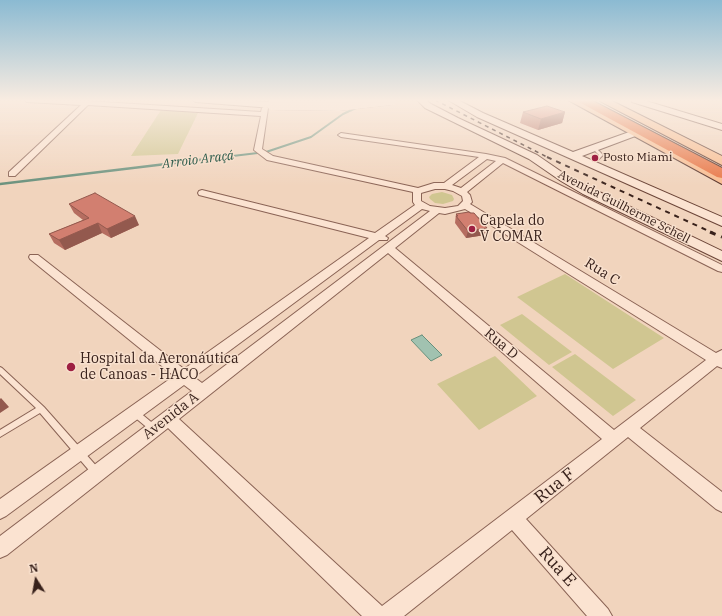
<!DOCTYPE html>
<html>
<head>
<meta charset="utf-8">
<style>
  body { margin:0 }
  #map { position:relative; width:722px; height:616px; overflow:hidden; background:#f1d4bd; font-family:"IBM Plex Serif",serif }
  canvas { display:block }
  .north { position:absolute; left:16px; top:560px; width:40px; height:40px; -webkit-text-stroke:3px #f8e0cd; paint-order:stroke; rotate:349deg; font-size:11px; font-weight:700; line-height:16px; text-align:center; color:#38211b }
  .north::after { content:''; display:block; margin:auto; width:14px; height:18px; background:#38211b; clip-path:polygon(50% 0,100% 100%,50% 72%,0 100%) }
</style>
</head>
<body>
<div id="map">
<canvas width="722" height="616"></canvas>
<div class="north">N</div>
</div>
<script>
const context = document.querySelector('canvas').getContext('2d');
context.lineJoin = 'round';
function fill(path, color) { context.fillStyle = color; context.fill(path, 'evenodd'); }
const shape = rows => new Path2D(rows.map(r => 'M' + r).join(''));
function trace(path, color, width, dash) { context.strokeStyle = color; context.lineWidth = width; context.lineCap = dash ? 'butt' : 'round'; context.setLineDash(dash || []); context.stroke(path); }
function label(font, color, halo, rows, align = 'center') {
  context.font = font + ' "IBM Plex Serif",serif'; context.lineWidth = 3; context.setLineDash([]); context.textBaseline = 'middle'; context.strokeStyle = halo; context.fillStyle = color; for (const [text, x, y, turn = 0] of rows) {
    context.save(); context.translate(x, y); context.rotate((+turn || 0) * Math.PI / 180); context.textAlign = isNaN(turn) ? turn : align; if (halo) context.strokeText(text, 0, 0); context.fillText(text, 0, 0); context.restore();
  }
}
const green = shape([
  [161,110,198,113,178,154,131,156],
  [442,192,452,195,454,199,453,201,443,204,435,203,430,199,429,197,432,194],
  [565,274,664,338,613,369,517,297],
  [522,314,572,352,549,365,500,325],
  [575,354,636,400,613,416,552,367],
  [495,356,537,396,479,430,437,384]
]);
const water = shape([
  [422,335,442,355,431,361,411,340,422,335]
]);
const streamFar1 = shape([
  [216,158,266,152,311,137,343,114,356,108]
]);
const stream = shape([
  [0,184,224,157]
]);
const lane = shape([
  [593,147,595,147,603,155,599,159,589,164,587,164,587,162,597,157,599,155,593,149,593,147],
  [0,367,2,368,44,407,99,469,100,472,99,475,96,476,93,475,40,413,0,437,0,430,36,408,0,374,0,367],
  [135,410,138,411,156,426,157,428,156,430,153,431,150,430,132,415,131,413,132,411,135,410]
]);
const street = shape([
  [24,100,87,101,261,112,262,108,265,106,268,108,262,149,273,156,418,188,434,183,444,183,479,157,341,137,338,135,341,133,486,154,505,158,722,265,722,272,718,271,503,163,467,192,470,195,472,202,470,204,716,353,722,350,722,368,717,366,640,428,722,492,722,512,716,509,628,437,526,519,608,609,612,616,587,616,512,530,404,616,362,616,168,428,7,555,0,558,0,536,192,391,184,385,6,516,0,519,0,499,174,376,30,259,29,257,30,255,38,255,184,369,369,238,199,195,198,193,199,191,202,190,375,233,415,205,413,202,413,192,267,160,254,150,261,116,88,105,15,176,9,176,9,172,81,105,27,102,24,100],
  [487,159,496,161,461,188,452,185,487,159],
  [435,189,445,189,453,191,462,196,463,201,458,206,445,208,430,206,421,201,421,193,435,189],
  [422,209,430,211,202,383,194,377,379,240,387,240,388,238,385,236,422,209],
  [465,209,706,360,614,430,395,248,439,213,445,214,465,209],
  [388,253,602,439,382,606,179,419,388,253],
  [327,100,359,100,356,102,319,104,316,102,327,100]
]);
const secondary = shape([
  [192,100,231,100,272,102,276,105,272,108,196,102,192,100],
  [417,100,426,100,431,104,458,118,537,155,569,177,591,188,722,251,722,261,583,194,561,181,529,159,425,108,417,100],
  [448,100,458,100,483,113,573,152,632,131,638,131,640,133,638,135,582,156,722,217,722,226,477,117,448,100],
  [631,100,643,100,722,124,722,130,632,102,631,100]
]);
const primary = shape([
  [568,100,580,100,722,175,722,184,568,100],
  [598,100,610,100,722,156,722,165,598,100]
]);
const highway = shape([
  [578,100,591,100,722,168,722,178,717,177,579,102,578,100]
]);
const railFar2 = shape([
  [435,100,549,158]
]);
const railFar1 = shape([
  [547,157,713,233]
]);
const rail = shape([
  [710,232,722,237]
]);
const secondaryBridge = shape([
  [272,105,339,106,392,100]
]);
const wall = shape([
  [523,112,565,112,562,123,538,130,520,123],
  [69,204,139,225,111,238,102,233,65,250,54,243,49,234,83,220,74,213],
  [456,214,485,235,466,238,455,223]
]);
const shadedWall = shape([
  [565,112,562,123,538,130,541,119],
  [135,216,139,225,111,238,107,229],
  [98,223,102,233,65,250,59,240],
  [487,228,485,235,466,238,468,231],
  [1,398,9,407,0,413,0,399]
]);
const building = shape([
  [547,106,565,112,541,119,523,112,547,106],
  [95,193,135,216,107,229,98,223,59,240,49,234,89,218,69,204,95,193],
  [469,212,470,213,474,213,487,228,468,231,456,216,458,216,456,214,469,212]
]);
const markers = [
  [595,158,4,"#9e2042"],
  [472,229,4,"#9e2042"],
  [71,367,5,"#9e2042"]
];
const farPoinames = [
  ["Posto Miami",603,158]
];
const farStreetnames = [
  ["Avenida Guilherme Schell",624,207,27]
];
const farWaternames = [
  ["Arroio Araçá",198,160,-7]
];
const poiNames = [
  ["Capela do",480,221],
  ["V COMAR",480,237],
  ["Hospital da Aeronáutica",80,359],
  ["de Canoas - HACO",80,375]
];
const streetNames = [
  ["Rua C",602,272,32],
  ["Rua D",501,344,40],
  ["Avenida A",171,416,-38]
];
const nearStreetnames = [
  ["Rua F",555,486,-38],
  ["Rua E",557,567,48]
];
fill(green, '#d0c691');
fill(water, '#a1c2b0');
trace(water, '#68907c', 1);
trace(streamFar1, '#68907c', 2);
trace(stream, '#68907c', 2.5);
trace(lane, '#8a6355', 2);
trace(street, '#8a6355', 2);
trace(secondary, '#6c4538', 2);
trace(primary, '#57332a', 2);
trace(highway, '#57332a', 2);
fill(lane, '#fbe3d1');
fill(street, '#fbe3d1');
fill(secondary, '#fbe3d1');
fill(primary, '#f8bd91');
fill(highway, '#e87646');
trace(railFar2, '#38211b', 1.5, [4, 4]);
trace(railFar1, '#38211b', 2, [5, 5]);
trace(rail, '#38211b', 3, [6, 6]);
trace(secondaryBridge, '#6c4538', 10, []);
trace(secondaryBridge, '#fbe3d1', 10);
fill(wall, '#b56d60');
fill(shadedWall, '#93594e');
fill(building, '#d27f70');
trace(building, '#93594e', 1);
const sky = context.createLinearGradient(0, 0, 0, 186);
sky.addColorStop(0, '#8bbad2');
sky.addColorStop(0.54, '#f9ece1');
sky.addColorStop(1, '#f9ece100');
context.fillStyle = sky;
context.fillRect(0, 0, 722, 186);
for (const [x, y, r, color] of markers) { const dot = new Path2D(); dot.arc(x, y, r, 0, 2 * Math.PI); context.fillStyle = color; context.fill(dot); trace(dot, '#f8e0cd', 1.5); }
label('12px', '#38211b', '#f8e0cd', farPoinames, 'left');
label('12px', '#38211b', '#f8e0cd', farStreetnames);
label('italic 13px', '#295949', '#f8e0cd', farWaternames);
label('14px', '#38211b', '#f8e0cd', poiNames, 'left');
label('14px', '#38211b', '#f8e0cd', streetNames);
label('17px', '#38211b', '#f8e0cd', nearStreetnames);
</script>
</body>
</html>
